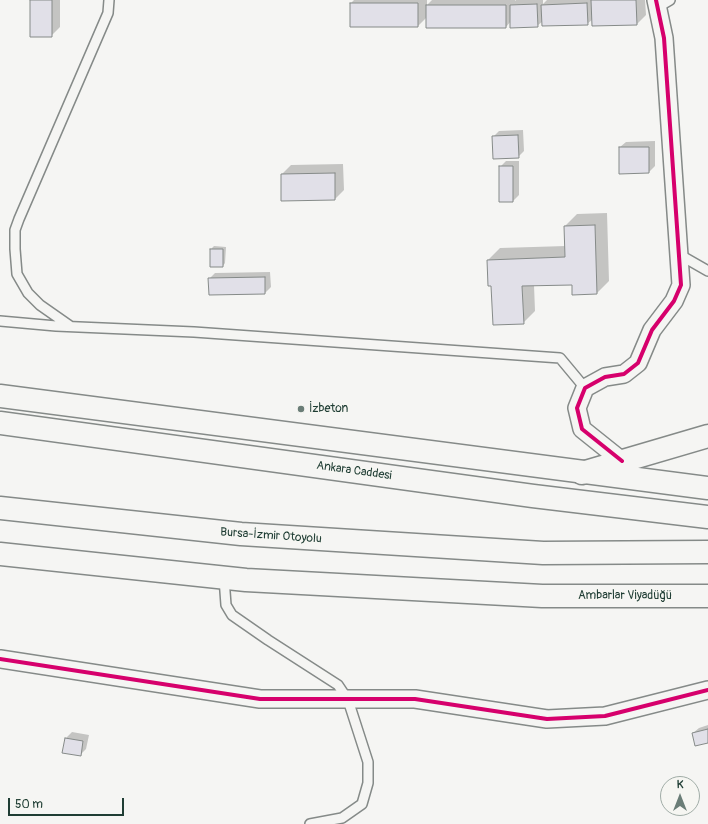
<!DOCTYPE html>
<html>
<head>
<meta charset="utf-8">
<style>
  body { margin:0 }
  #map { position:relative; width:708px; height:824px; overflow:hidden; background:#f5f5f3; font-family:Pangolin,sans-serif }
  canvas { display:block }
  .north { position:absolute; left:660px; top:776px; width:40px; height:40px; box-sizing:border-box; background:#f6f6f2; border:1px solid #a0aca6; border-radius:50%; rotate:0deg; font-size:11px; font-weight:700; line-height:16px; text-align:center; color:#1f3d34 }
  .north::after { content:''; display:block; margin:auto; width:14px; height:18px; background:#6a7d77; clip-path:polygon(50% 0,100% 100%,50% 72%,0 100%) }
  .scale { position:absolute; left:8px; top:798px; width:116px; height:18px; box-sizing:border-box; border:2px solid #1f3d34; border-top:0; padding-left:5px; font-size:12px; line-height:14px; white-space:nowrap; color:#1f3d34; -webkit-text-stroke:3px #f6f6f2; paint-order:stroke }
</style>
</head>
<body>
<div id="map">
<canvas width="708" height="824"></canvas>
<div class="north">K</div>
<div class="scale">50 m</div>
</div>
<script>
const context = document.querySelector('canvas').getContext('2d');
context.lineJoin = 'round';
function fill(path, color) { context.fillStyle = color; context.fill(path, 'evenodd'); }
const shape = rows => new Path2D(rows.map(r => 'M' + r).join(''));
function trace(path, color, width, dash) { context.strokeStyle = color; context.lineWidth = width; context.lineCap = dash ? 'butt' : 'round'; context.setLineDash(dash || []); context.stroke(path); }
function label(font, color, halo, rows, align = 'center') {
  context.font = font + ' Pangolin,sans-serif'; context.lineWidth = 3; context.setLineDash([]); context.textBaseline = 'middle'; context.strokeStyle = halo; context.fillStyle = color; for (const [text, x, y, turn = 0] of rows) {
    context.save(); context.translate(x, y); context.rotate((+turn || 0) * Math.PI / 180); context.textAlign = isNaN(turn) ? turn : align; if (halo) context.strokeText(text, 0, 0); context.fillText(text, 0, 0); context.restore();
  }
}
const shadow = shape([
  [31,0,60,0,60,27,51,36],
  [354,0,427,0,427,5,432,0,515,0,515,1,516,0,543,0,543,4,547,0,645,0,646,15,637,24,593,19,587,24,543,21,537,26,511,21,506,27,427,17,418,26,351,3],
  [523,130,524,151,518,157,493,137,499,131],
  [655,141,655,166,649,172,620,147,626,142],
  [506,161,519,161,519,195,513,201,500,167],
  [343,164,344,190,335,199,282,174,291,165],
  [607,213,609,281,597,293,573,284,534,285,535,311,523,323,492,285,488,260,500,248,566,246,565,226,577,214],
  [214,246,226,247,225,263,223,266,211,249],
  [270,272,271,287,265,293,209,279,215,273],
  [708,725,708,742,693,733,699,728],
  [72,732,89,735,86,749,80,755,63,752,66,738]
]);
const building = shape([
  [30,0,52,0,52,37,30,37,30,0],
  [591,0,636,0,637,25,592,26,591,0],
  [350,3,418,3,418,27,350,27,350,3],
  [587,3,588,25,542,26,541,5,587,3],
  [537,4,538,27,510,28,510,5,537,4],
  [426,5,506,5,506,28,426,28,426,5],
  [518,135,519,158,493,159,492,136,518,135],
  [619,147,649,147,649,173,619,174,619,147],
  [499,166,513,166,513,202,499,202,499,166],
  [335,173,335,200,281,201,281,174,335,173],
  [595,225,597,294,572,295,572,285,522,286,524,324,493,325,491,286,488,286,487,260,565,257,564,226,595,225],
  [210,249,223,249,223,267,210,267,210,249],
  [265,277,265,294,209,295,208,278,265,277],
  [708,729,708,743,695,746,692,733,708,729],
  [65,738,83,741,81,756,62,753,65,738]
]);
const lane = shape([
  [658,7,670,0],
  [680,255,708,271],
  [0,321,56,326,194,332,560,358,585,388],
  [70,326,40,305,28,293,17,274,15,249,15,230,19,219,108,13,109,0],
  [224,578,226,605,232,615,268,640,338,685,348,700,368,762,368,783,362,804,342,818,310,824]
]);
const street = shape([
  [622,461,582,429,577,408,585,388,605,377,624,374,638,363,652,330,674,301,681,285,664,38,656,0],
  [0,659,260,699,415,699,547,719,605,716,708,690]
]);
const secondary = shape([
  [582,473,708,436]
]);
const highway = shape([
  [0,396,708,488],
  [0,423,533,496,708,517],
  [0,508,241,534,543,553,708,552],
  [0,554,246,580,542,596,708,596]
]);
const cycleway = shape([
  [622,461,582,429,577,408,585,388,605,377,624,374,638,363,652,330,674,301,681,285,664,38,656,0],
  [0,659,260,699,415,699,547,719,605,716,708,690]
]);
const markers = [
  [301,409,4,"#6a7d77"]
];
const poiNames = [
  ["İzbeton",309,409]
];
const streetNames = [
  ["Ankara Caddesi",354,471,8],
  ["Bursa-İzmir Otoyolu",271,536,4],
  ["Ambarlar Viyadüğü",625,596]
];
fill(shadow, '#0003');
fill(building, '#e1e0e8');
trace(building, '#858a88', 1);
trace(lane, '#858a88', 12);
trace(street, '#858a88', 20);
trace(secondary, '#858a88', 25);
trace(highway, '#858a88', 25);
trace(lane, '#f5f5f3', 9);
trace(street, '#f5f5f3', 17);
trace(secondary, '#f5f5f3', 22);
trace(highway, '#f5f5f3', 22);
trace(cycleway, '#d6006c', 4);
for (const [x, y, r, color] of markers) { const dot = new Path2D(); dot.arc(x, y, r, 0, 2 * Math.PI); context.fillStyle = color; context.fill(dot); trace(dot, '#f6f6f2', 1.5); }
label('12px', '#1f3d34', '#f6f6f2', poiNames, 'left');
label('12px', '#1f3d34', '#f6f6f2', streetNames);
</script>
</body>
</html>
